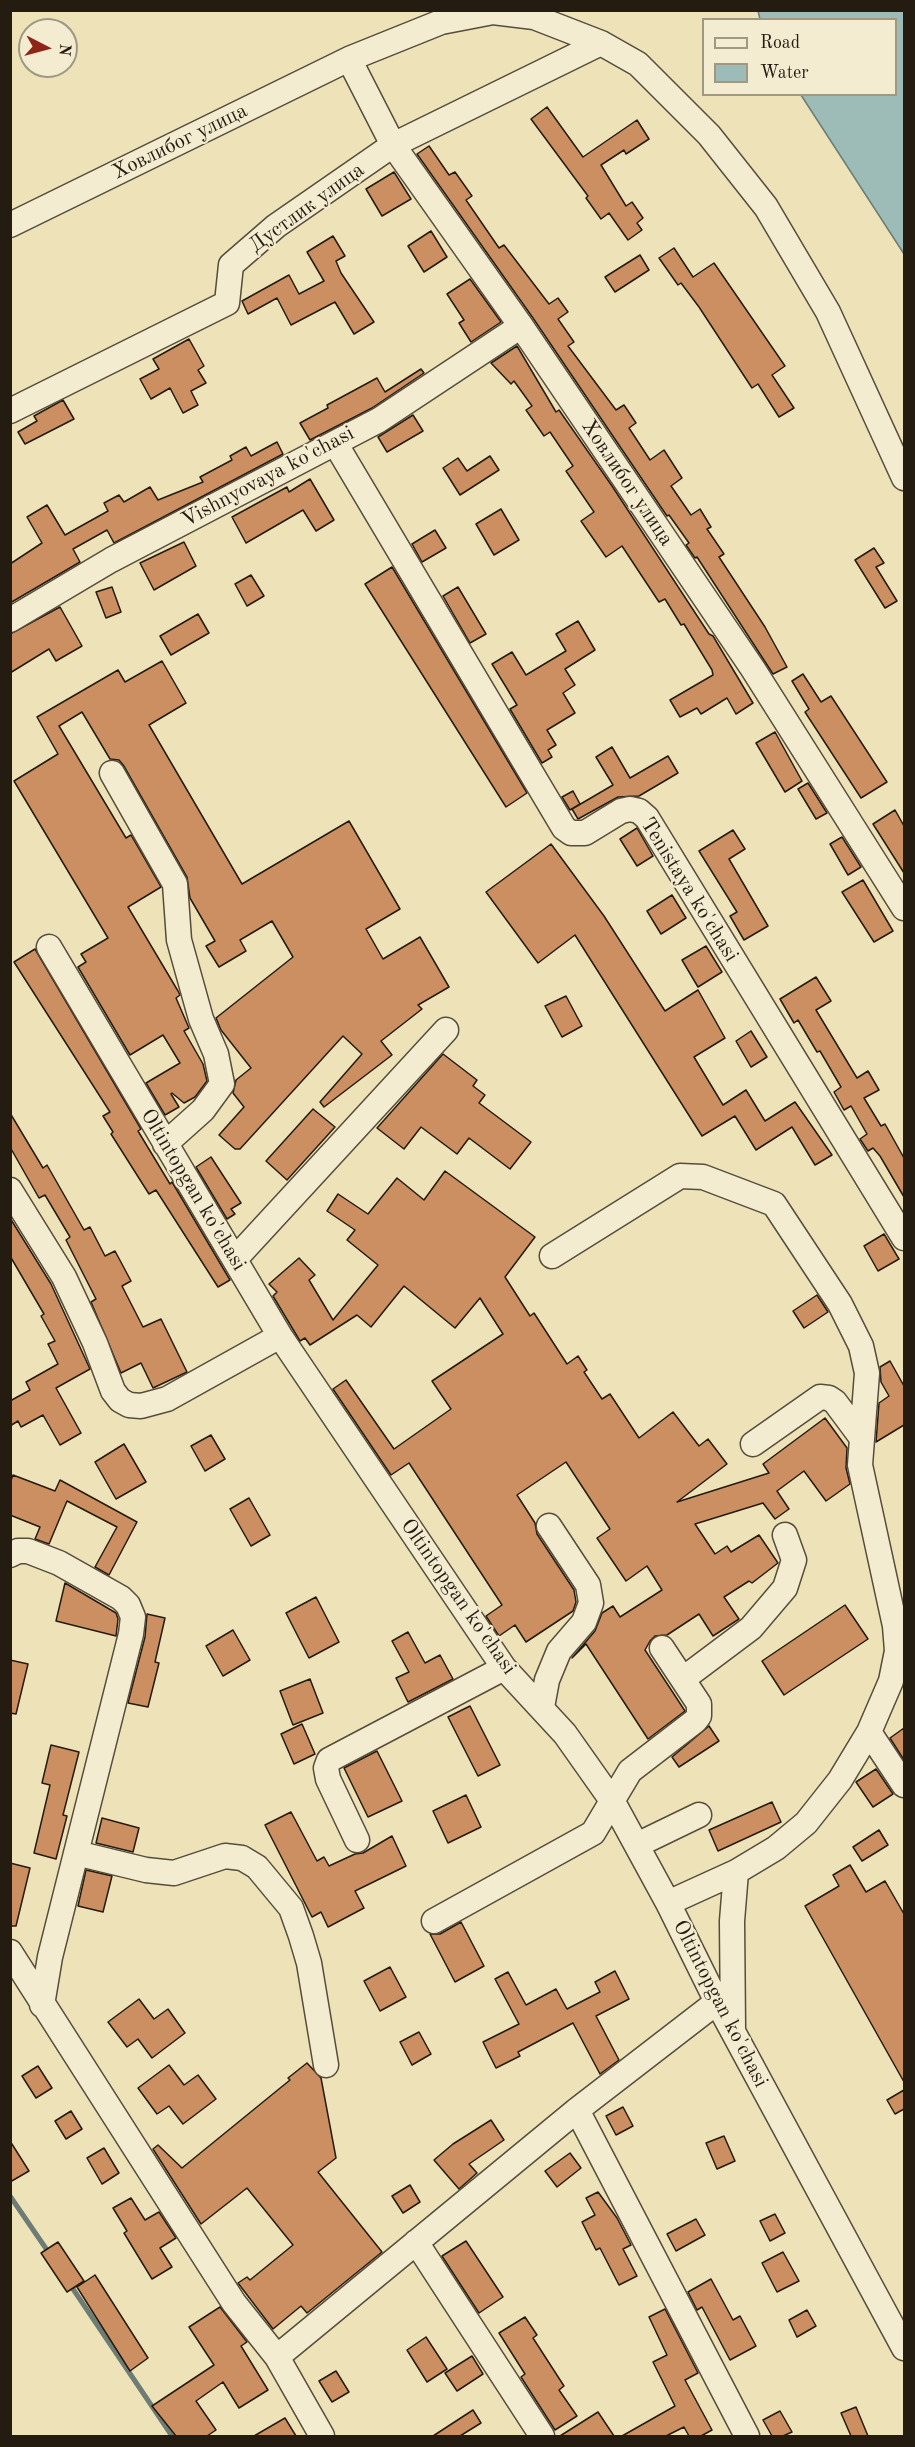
<!DOCTYPE html>
<html>
<head>
<meta charset="utf-8">
<style>
  body { margin:0 }
  #map { position:relative; width:915px; height:2447px; overflow:hidden; background:#eee2b8; font-family:"Old Standard TT",serif }
  canvas { display:block }
  .frame { position:absolute; inset:0; border:12px solid #241b11; pointer-events:none }
  .legend { position:absolute; left:702px; top:18px; width:195px; height:78px; box-sizing:border-box; background:#f4ecd1; border:2px solid #a19884; margin:0; padding:8px 10px; list-style:none; font-size:18px; color:#241b11 }
  .legend li { display:flex; align-items:center; gap:12px; height:30px }
  .legend b { width:30px; border:2px solid #a19884 }
  .north { position:absolute; left:18px; top:18px; width:60px; height:60px; box-sizing:border-box; background:#f4ecd1; border:2px solid #a19884; border-radius:50%; rotate:96deg; font-size:16px; font-weight:700; line-height:24px; text-align:center; color:#241b11 }
  .north::after { content:''; display:block; margin:auto; width:21px; height:27px; background:#8f2418; clip-path:polygon(50% 0,100% 100%,50% 72%,0 100%) }
</style>
</head>
<body>
<div id="map">
<canvas width="915" height="2447"></canvas>
<div class="frame"></div>
<ul class="legend">
<li><b style="height:8px;background:#f4ecd1"></b>Road</li>
<li><b style="height:16px;background:#9dbcb8"></b>Water</li>
</ul>
<div class="north">N</div>
</div>
<script>
const context = document.querySelector('canvas').getContext('2d');
context.lineJoin = 'round';
function fill(path, color) { context.fillStyle = color; context.fill(path, 'evenodd'); }
const shape = rows => new Path2D(rows.map(r => 'M' + r).join(''));
function trace(path, color, width, dash) { context.strokeStyle = color; context.lineWidth = width; context.lineCap = dash ? 'butt' : 'round'; context.setLineDash(dash || []); context.stroke(path); }
function label(font, color, halo, rows, align = 'center') {
  context.font = font + ' "Old Standard TT",serif'; context.lineWidth = 4.5; context.setLineDash([]); context.textBaseline = 'middle'; context.strokeStyle = halo; context.fillStyle = color; for (const [text, x, y, turn = 0] of rows) {
    context.save(); context.translate(x, y); context.rotate((+turn || 0) * Math.PI / 180); context.textAlign = isNaN(turn) ? turn : align; if (halo) context.strokeText(text, 0, 0); context.fillText(text, 0, 0); context.restore();
  }
}
const water = shape([
  [758,11,904,11,904,254,801,95,896,94,896,20,760,19,758,11]
]);
const stream = shape([
  [10,2196,49,2253],
  [69,2283,172,2436]
]);
const building = shape([
  [547,107,583,157,637,120,649,139,626,154,624,150,601,165,626,206,632,202,643,218,637,223,642,230,628,240,609,213,601,219,586,198,588,196,531,119,547,107],
  [429,146,449,175,455,172,472,196,466,200,499,248,504,245,549,304,558,298,568,312,558,319,574,342,568,346,616,410,624,405,636,423,629,428,650,460,664,450,682,478,671,486,691,515,700,509,711,527,707,529,724,554,719,557,765,627,787,667,773,674,697,557,695,558,686,545,689,543,669,515,667,516,533,318,417,154,429,146],
  [394,172,411,199,382,216,366,189,394,172],
  [431,231,447,257,424,272,408,246,431,231],
  [333,236,345,256,336,261,341,273,374,322,354,334,335,302,291,325,277,298,248,314,242,301,289,275,299,294,324,281,307,252,333,236],
  [674,248,693,277,714,263,785,366,772,375,794,408,779,417,758,384,752,388,699,307,681,283,678,285,659,258,674,248],
  [640,255,649,270,615,292,605,277,640,255],
  [470,279,501,322,471,342,459,323,464,320,447,294,470,279],
  [189,339,204,366,198,370,206,383,191,391,198,405,183,413,170,388,151,399,140,379,159,369,153,359,189,339],
  [517,346,556,412,559,410,612,486,709,634,713,636,753,703,736,714,727,698,701,714,697,708,680,717,670,700,713,675,712,670,684,624,681,625,665,599,659,602,622,546,606,557,581,521,594,512,566,471,573,466,550,432,544,436,526,410,532,406,514,381,511,384,491,363,517,346],
  [421,369,424,373,372,408,310,440,300,423,328,408,327,405,377,378,385,392,421,369],
  [63,400,74,419,25,444,18,432,37,421,34,416,63,400],
  [413,415,423,431,387,452,378,437,413,415],
  [277,442,283,454,114,543,107,530,73,549,80,562,10,603,10,564,42,543,27,517,47,505,65,535,108,511,104,503,119,495,124,502,150,487,158,500,203,482,200,477,232,460,230,456,246,447,251,456,277,442],
  [490,456,499,470,460,495,443,468,458,458,467,471,490,456],
  [310,479,334,520,316,531,303,510,246,543,232,517,287,487,289,492,310,479],
  [501,509,519,540,494,555,476,524,501,509],
  [435,530,446,548,422,562,412,544,435,530],
  [184,542,196,566,154,590,140,563,184,542],
  [874,548,884,563,876,567,897,601,885,608,855,560,874,548],
  [392,567,527,793,506,807,365,584,392,567],
  [251,575,264,596,247,606,235,584,251,575],
  [112,587,121,612,106,618,96,592,112,587],
  [458,587,486,634,470,643,443,596,458,587],
  [60,607,82,646,56,661,49,649,10,673,10,634,60,607],
  [198,614,209,633,171,655,160,636,198,614],
  [578,621,595,650,565,669,575,685,563,693,575,713,547,730,556,745,548,750,552,757,542,763,510,709,517,705,492,664,512,652,526,675,566,651,556,634,578,621],
  [162,661,186,703,149,725,242,884,349,821,400,909,366,929,383,959,420,937,449,987,418,1005,422,1009,381,1041,392,1055,324,1107,320,1102,362,1054,343,1036,240,1149,235,1149,219,1135,244,1107,233,1093,236,1080,251,1068,221,1030,216,1018,293,957,272,921,240,940,246,951,219,967,206,946,215,941,190,898,187,877,124,766,119,760,110,759,82,712,59,726,126,838,131,835,161,887,128,907,178,991,180,995,176,998,189,1028,184,1031,203,1064,207,1081,195,1097,184,1103,172,1093,171,1094,179,1107,165,1115,146,1083,180,1063,163,1035,130,1055,78,967,86,962,81,954,108,938,14,781,58,754,37,717,118,670,125,682,162,661],
  [803,674,821,702,831,696,887,782,861,798,805,712,809,709,792,681,803,674],
  [775,732,802,781,785,792,756,743,775,732],
  [612,747,630,778,668,756,678,773,639,796,618,797,578,819,572,809,613,785,596,757,612,747],
  [808,783,827,813,816,819,798,789,808,783],
  [573,791,580,804,570,810,562,797,573,791],
  [895,810,904,826,904,873,873,824,895,810],
  [637,828,653,856,637,866,620,839,637,828],
  [733,830,745,849,729,859,768,926,744,940,730,916,737,912,699,851,733,830],
  [842,837,861,867,848,875,830,844,842,837],
  [551,844,604,916,665,1011,698,990,725,1038,694,1057,723,1105,746,1090,765,1121,795,1102,832,1155,815,1165,792,1127,756,1150,735,1116,702,1136,575,935,538,963,486,892,551,844],
  [863,880,893,931,874,942,842,892,863,880],
  [672,895,686,918,661,934,647,911,672,895],
  [706,946,722,972,698,987,682,960,706,946],
  [35,949,141,1129,138,1131,170,1184,172,1182,230,1280,218,1287,156,1190,149,1194,111,1134,113,1132,103,1116,110,1112,14,962,35,949],
  [816,977,831,1001,816,1010,857,1078,868,1071,879,1090,864,1098,881,1126,885,1124,904,1158,904,1197,880,1156,873,1148,868,1151,860,1139,867,1134,851,1106,844,1110,834,1092,841,1087,820,1051,817,1052,798,1020,794,1023,780,999,816,977],
  [566,996,582,1026,562,1037,545,1006,566,996],
  [751,1031,767,1057,751,1067,736,1041,751,1031],
  [443,1054,477,1080,473,1086,485,1095,479,1103,531,1142,510,1169,469,1138,457,1154,421,1127,404,1149,377,1128,443,1054],
  [313,1109,335,1127,287,1180,266,1161,313,1109],
  [10,1113,43,1168,47,1165,84,1230,90,1227,105,1256,115,1251,131,1281,122,1286,143,1327,161,1319,187,1372,153,1388,141,1363,121,1373,91,1302,96,1299,66,1240,70,1237,45,1195,39,1198,10,1147,10,1113],
  [211,1157,241,1203,231,1209,235,1214,227,1219,196,1167,211,1157],
  [445,1171,535,1237,505,1277,530,1316,534,1313,567,1364,578,1356,587,1370,584,1372,602,1399,610,1394,639,1438,673,1412,699,1446,708,1439,727,1464,677,1502,769,1473,763,1464,825,1418,847,1448,846,1468,850,1484,826,1501,804,1471,777,1491,789,1509,775,1519,763,1503,695,1524,715,1554,727,1546,731,1552,759,1535,778,1563,752,1583,749,1581,724,1597,739,1619,713,1636,699,1614,667,1635,655,1636,650,1641,645,1650,685,1711,648,1739,586,1644,572,1658,595,1631,602,1613,613,1606,620,1617,662,1590,647,1566,626,1581,597,1538,610,1529,566,1462,517,1495,535,1523,537,1534,574,1590,576,1602,573,1611,526,1642,515,1625,499,1636,486,1616,502,1605,409,1463,391,1475,333,1389,346,1380,394,1449,451,1409,432,1381,503,1334,480,1298,455,1328,404,1286,371,1327,357,1315,310,1345,305,1338,300,1341,273,1296,277,1292,269,1284,299,1258,315,1275,309,1280,333,1320,378,1265,347,1240,355,1230,327,1211,338,1194,368,1214,397,1178,424,1200,445,1171],
  [10,1218,51,1284,90,1369,56,1388,81,1433,60,1445,43,1415,21,1427,18,1421,10,1426,10,1401,30,1390,26,1382,58,1364,48,1344,55,1341,41,1316,44,1314,10,1256,10,1218],
  [884,1234,899,1259,878,1271,864,1246,884,1234],
  [817,1295,828,1312,804,1328,793,1311,817,1295],
  [890,1361,904,1386,904,1425,876,1442,879,1403,889,1396,881,1382,880,1367,890,1361],
  [211,1435,225,1459,205,1471,191,1446,211,1435],
  [124,1444,146,1482,116,1499,95,1462,124,1444],
  [13,1475,55,1491,60,1480,137,1522,109,1575,95,1567,117,1527,67,1501,49,1544,35,1539,40,1527,10,1515,10,1483,13,1475],
  [249,1498,270,1535,251,1546,230,1509,249,1498],
  [65,1583,116,1613,118,1619,116,1636,56,1621,65,1583],
  [316,1597,339,1642,309,1658,286,1613,316,1597],
  [845,1605,868,1639,784,1695,762,1661,845,1605],
  [147,1614,165,1618,155,1662,159,1663,148,1707,128,1703,145,1637,147,1614],
  [233,1630,250,1660,223,1676,206,1646,233,1630],
  [408,1632,425,1663,440,1655,453,1679,408,1702,396,1678,409,1672,392,1641,408,1632],
  [10,1660,28,1664,16,1714,10,1713,10,1660],
  [310,1679,323,1713,293,1725,280,1691,310,1679],
  [470,1706,500,1765,478,1776,448,1717,470,1706],
  [302,1724,315,1754,294,1764,281,1734,302,1724],
  [709,1726,719,1741,679,1767,672,1757,709,1726],
  [904,1728,904,1760,890,1738,904,1728],
  [51,1745,79,1752,63,1815,67,1816,56,1859,34,1853,50,1785,42,1783,51,1745],
  [377,1751,402,1801,368,1817,344,1768,377,1751],
  [876,1769,893,1794,873,1807,856,1782,876,1769],
  [466,1795,481,1827,448,1843,433,1811,466,1795],
  [772,1802,781,1822,718,1851,709,1830,772,1802],
  [291,1812,317,1861,324,1857,329,1866,355,1854,363,1853,392,1836,406,1866,355,1891,364,1908,328,1927,321,1912,312,1917,265,1825,291,1812],
  [102,1818,139,1828,133,1852,96,1843,102,1818],
  [879,1830,888,1845,862,1861,853,1847,879,1830],
  [10,1863,30,1868,16,1926,10,1926,10,1863],
  [850,1865,866,1892,885,1881,904,1914,904,2082,805,1906,839,1886,833,1875,850,1865],
  [86,1870,112,1876,103,1912,78,1906,86,1870],
  [461,1922,484,1966,455,1982,430,1934,440,1934,461,1922],
  [390,1967,406,1997,380,2011,364,1981,390,1967],
  [615,1971,629,1999,596,2016,619,2060,600,2074,573,2023,518,2052,520,2056,496,2068,483,2042,519,2024,495,1979,508,1972,526,2005,556,1989,567,2009,600,1992,595,1982,615,1971],
  [139,1999,154,2019,168,2009,185,2033,152,2058,138,2039,127,2047,108,2022,139,1999],
  [419,2032,431,2054,412,2065,400,2042,419,2032],
  [307,2063,321,2078,336,2158,318,2172,382,2252,307,2313,301,2306,273,2329,238,2283,247,2277,250,2280,293,2245,247,2188,201,2224,153,2149,158,2145,182,2168,290,2080,288,2078,307,2063],
  [169,2065,184,2085,198,2075,216,2099,183,2124,169,2106,157,2114,138,2088,169,2065],
  [38,2066,52,2088,36,2098,22,2076,38,2066],
  [904,2090,904,2109,895,2114,887,2100,904,2090],
  [623,2107,633,2126,616,2135,606,2116,623,2107],
  [71,2111,82,2129,66,2139,55,2121,71,2111],
  [491,2120,504,2140,469,2164,477,2173,459,2189,434,2160,453,2144,491,2120],
  [724,2136,735,2161,717,2169,706,2143,724,2136],
  [10,2141,29,2171,10,2182,10,2141],
  [104,2148,119,2173,102,2184,87,2158,104,2148],
  [570,2153,581,2168,557,2187,545,2171,570,2153],
  [410,2185,420,2202,403,2213,392,2196,410,2185],
  [598,2192,617,2218,631,2245,623,2249,637,2276,619,2285,600,2248,596,2250,582,2222,595,2215,586,2198,598,2192],
  [131,2198,145,2220,159,2212,176,2238,160,2248,172,2267,152,2279,124,2233,127,2231,113,2208,131,2198],
  [775,2214,785,2233,770,2241,760,2221,775,2214],
  [696,2219,705,2235,676,2251,667,2234,696,2219],
  [466,2241,503,2297,479,2313,442,2256,466,2241],
  [58,2242,84,2281,67,2292,41,2253,58,2242],
  [783,2252,799,2281,777,2292,762,2263,783,2252],
  [95,2275,148,2358,130,2371,77,2287,95,2275],
  [711,2279,733,2320,740,2316,756,2346,730,2360,702,2307,697,2310,688,2292,711,2279],
  [220,2307,247,2342,241,2346,268,2390,239,2408,223,2382,196,2401,216,2430,207,2436,176,2436,152,2406,214,2365,189,2327,220,2307],
  [665,2309,698,2373,685,2380,712,2430,701,2436,689,2436,684,2427,666,2436,622,2436,675,2406,653,2362,667,2355,649,2317,665,2309],
  [807,2310,816,2326,797,2337,789,2320,807,2310],
  [525,2317,537,2335,533,2338,564,2386,559,2390,577,2416,555,2430,521,2377,525,2374,499,2333,525,2317],
  [426,2337,447,2369,427,2382,407,2350,426,2337],
  [472,2356,483,2374,457,2391,445,2373,472,2356],
  [336,2371,349,2392,332,2402,319,2381,336,2371],
  [856,2407,868,2436,851,2436,841,2413,856,2407],
  [473,2410,481,2423,460,2436,433,2436,473,2410],
  [780,2411,792,2432,783,2436,772,2436,763,2420,780,2411],
  [598,2412,614,2436,560,2436,598,2412],
  [285,2418,296,2436,254,2436,285,2418]
]);
const minor = shape([
  [349,59,393,145,521,326,753,669,904,908],
  [10,225,349,59,441,22,493,12,534,17,601,43,638,64,709,135,766,207,828,312,904,478],
  [10,411,227,303,231,265,276,226,393,145,601,43],
  [335,443,564,828,571,833,585,833,621,811,630,809,639,811,647,818,904,1238],
  [10,620,111,560,379,420,521,326],
  [112,773,175,884,179,940,201,1019,216,1054,222,1084,203,1110,165,1144],
  [49,947,280,1336,504,1668,565,1734,613,1802,668,1903,717,2002,904,2348],
  [10,1190,64,1277,95,1343,113,1391,120,1400,129,1405,141,1406,167,1399,280,1336],
  [552,1256,680,1176,703,1177,774,1204,840,1304,861,1346,867,1373,860,1465,895,1626,897,1651,891,1681,869,1732,840,1780,806,1823,776,1848,736,1872,668,1903],
  [235,1259,446,1030],
  [753,1444,820,1397,829,1398,835,1402,861,1437],
  [10,1555,18,1551,28,1551,59,1563,121,1598,128,1605,133,1617,131,1634,50,1957,42,2005],
  [683,1679,751,1628,785,1588,794,1560,785,1535],
  [542,1707,547,1680,559,1651,584,1622,591,1603,588,1585,549,1526],
  [869,1732,904,1785],
  [357,1840,328,1779,326,1768,329,1760,504,1668],
  [637,1845,699,1815],
  [76,1853,146,1870,174,1873,225,1856,242,1858,257,1867,291,1908,301,1936,309,1963,326,2065],
  [434,1921,593,1833,630,1771,695,1721,699,1716,699,1704,662,1648],
  [10,1952,234,2303,277,2357,322,2436],
  [733,2029,732,1921,736,1872],
  [577,2110,747,2436],
  [416,2242,542,2436],
  [277,2357,577,2110,717,2002]
]);
const streetNames = [
  ["Ховлибог улица",180,142,-26],
  ["Дустлик улица",307,208,-36],
  ["Vishnyovaya ko'chasi",268,477,-28],
  ["Ховлибог улица",627,483,56],
  ["Tenistaya ko'chasi",689,890,58],
  ["Oltintopgan ko'chasi",193,1190,59],
  ["Oltintopgan ko'chasi",458,1597,55],
  ["Oltintopgan ko'chasi",720,2004,63]
];
fill(water, '#9dbcb8');
trace(water, '#6d7c75', 1.5);
trace(stream, '#6d7c75', 5);
fill(building, '#cc8f61');
trace(building, '#241b11', 1.5);
trace(minor, '#564d3b', 27);
trace(minor, '#f4ecd1', 24);
label('21px', '#241b11', '#f4ecd1', streetNames);
</script>
</body>
</html>
